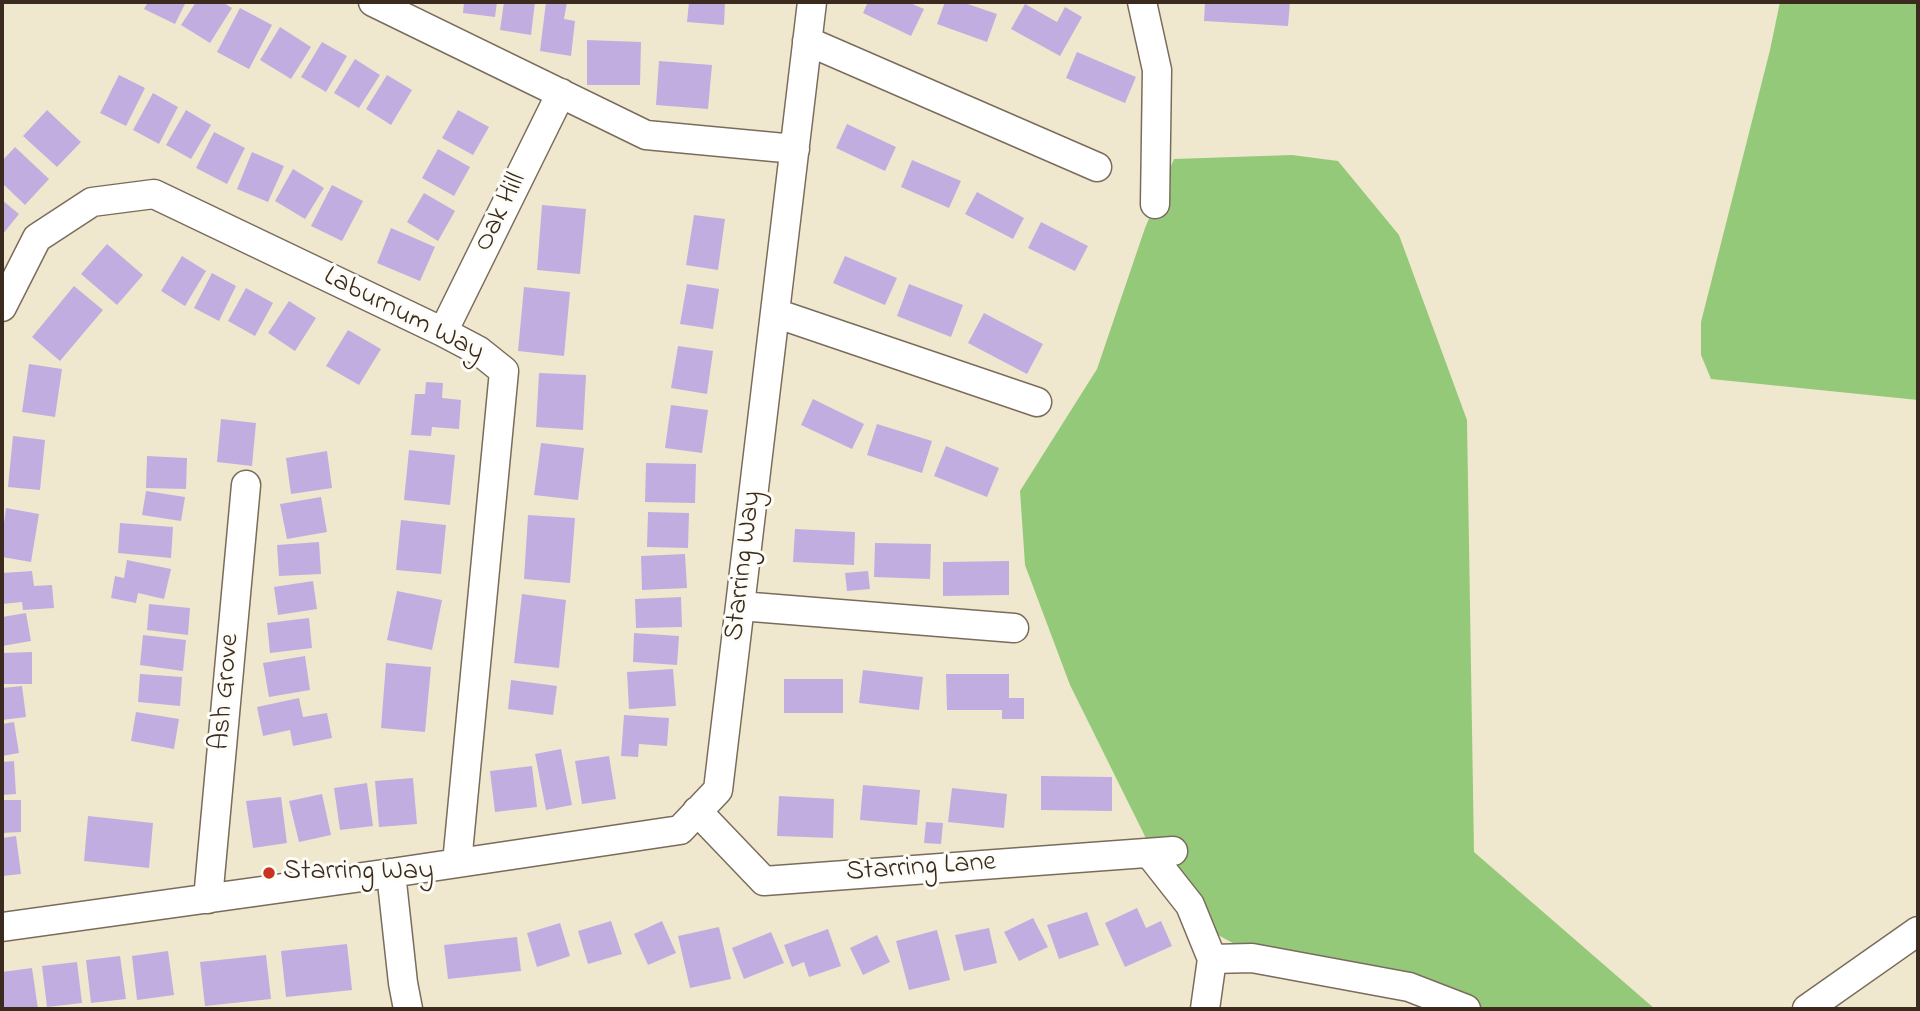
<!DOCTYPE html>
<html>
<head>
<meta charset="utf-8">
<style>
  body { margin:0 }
  #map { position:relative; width:1920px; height:1011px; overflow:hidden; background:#f0e8ce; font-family:"Indie Flower",sans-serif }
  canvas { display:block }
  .frame { position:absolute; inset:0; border:4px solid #3b2a1e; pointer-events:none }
</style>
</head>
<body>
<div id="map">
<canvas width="1920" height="1011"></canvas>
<div class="frame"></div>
</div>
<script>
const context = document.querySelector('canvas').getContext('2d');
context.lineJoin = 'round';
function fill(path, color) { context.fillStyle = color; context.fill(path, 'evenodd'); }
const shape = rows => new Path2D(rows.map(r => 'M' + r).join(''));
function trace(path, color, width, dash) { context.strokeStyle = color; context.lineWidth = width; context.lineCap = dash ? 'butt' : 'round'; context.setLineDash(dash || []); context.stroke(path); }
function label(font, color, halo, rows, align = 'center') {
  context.font = font + ' "Indie Flower",sans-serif'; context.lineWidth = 6; context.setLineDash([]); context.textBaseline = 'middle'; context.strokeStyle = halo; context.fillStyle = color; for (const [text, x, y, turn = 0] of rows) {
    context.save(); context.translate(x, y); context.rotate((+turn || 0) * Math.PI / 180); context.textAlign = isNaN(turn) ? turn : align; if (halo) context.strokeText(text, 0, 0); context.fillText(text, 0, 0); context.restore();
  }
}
const green = shape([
  [1780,2,1918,2,1918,400,1711,379,1701,355,1701,322,1770,50],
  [1292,155,1338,161,1399,235,1467,420,1474,852,1655,1009,1477,1009,1452,987,1253,954,1185,917,1070,685,1025,565,1020,491,1097,369,1145,228,1174,159]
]);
const building = shape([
  [148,2,186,2,175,24,144,9],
  [196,2,222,2,232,8,210,43,181,25],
  [464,2,497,2,495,17,463,13],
  [504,2,535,2,531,35,500,30],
  [546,2,567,2,564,19,575,21,571,56,540,51],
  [689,2,725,2,724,25,687,22],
  [868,2,908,2,924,9,911,36,863,13],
  [945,2,962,2,997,14,987,42,937,24],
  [1205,2,1290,2,1288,26,1204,21],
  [1025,4,1057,22,1065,7,1082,17,1060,56,1011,29],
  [240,8,272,25,249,69,217,52],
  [280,27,311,47,291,79,260,60],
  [587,40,641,42,640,85,587,85],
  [322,42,347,56,326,92,301,77],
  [1077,52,1136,77,1125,103,1066,78],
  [355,59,380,75,359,108,334,93],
  [659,61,712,65,708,109,656,105],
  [119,75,145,88,126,126,100,113],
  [387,75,412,90,391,125,366,109],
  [153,93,178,107,159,144,133,130],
  [47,110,81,142,57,167,23,136],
  [186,110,211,125,191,159,166,145],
  [458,110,489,127,473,155,442,138],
  [847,124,896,147,885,171,836,148],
  [214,132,245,148,227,184,196,168],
  [15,147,49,179,25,205,2,183,2,161],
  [438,149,470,167,454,196,422,178],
  [252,152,284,166,268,202,237,189],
  [912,160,961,181,949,208,901,187],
  [293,169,324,188,305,219,275,201],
  [332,185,363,201,342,241,311,226],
  [977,192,1024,218,1013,239,965,214],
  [424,193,455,211,438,241,407,222],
  [2,200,19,214,2,235],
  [542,205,586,209,580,274,537,270],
  [694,215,725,219,718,270,686,265],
  [1041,222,1088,246,1075,271,1028,248],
  [391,228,435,247,420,281,377,263],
  [107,244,143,275,117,305,81,274],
  [182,256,206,271,185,306,161,291],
  [845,256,897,278,885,305,833,283],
  [212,273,236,286,219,321,194,308],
  [687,284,719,289,713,329,680,324],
  [909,284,963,305,951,337,897,316],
  [74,286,103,310,60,361,32,337],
  [524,287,570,292,564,356,518,351],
  [246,288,273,303,255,336,228,321],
  [289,301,316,318,295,351,268,333],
  [984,313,1043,344,1027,374,968,343],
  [348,330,381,349,359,385,326,366],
  [678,346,713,351,707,394,671,388],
  [29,364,62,369,55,417,22,412],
  [539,373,586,375,583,430,536,427],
  [426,382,443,383,442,398,461,400,459,429,432,427,431,436,411,435,415,394,425,394],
  [813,399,864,424,852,449,801,425],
  [671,405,708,410,702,453,665,448],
  [221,419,256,423,252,466,217,462],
  [877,424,932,441,922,473,867,455],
  [13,436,45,440,40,490,8,487],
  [541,443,584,448,578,500,534,495],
  [946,446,999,468,987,497,934,476],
  [409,450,455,455,450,505,404,500],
  [327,451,332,488,291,494,286,458],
  [147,456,187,458,186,489,146,488],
  [646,463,696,464,695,503,645,502],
  [146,491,185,497,181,521,142,515],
  [321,497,327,532,287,539,280,504],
  [6,508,39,514,31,562,2,557,2,538],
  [648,512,689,513,688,548,647,547],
  [528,515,575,518,570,583,524,579],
  [401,520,446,525,441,574,396,570],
  [120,523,173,527,171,558,118,553],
  [795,529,855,532,854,565,793,562],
  [319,542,321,574,279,576,277,545],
  [875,543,931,544,930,579,874,577],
  [685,554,687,588,642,590,641,556],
  [127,560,171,569,164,599,138,593,136,603,111,598,115,576,124,578],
  [1009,561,1009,595,943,596,943,562],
  [32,571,34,586,52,585,54,608,23,610,22,602,2,604,2,573],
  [868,571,870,589,847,591,845,573],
  [313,581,317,609,278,615,274,587],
  [397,591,442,600,432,650,387,640],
  [522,594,566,600,559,668,514,663],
  [681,597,682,627,636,628,635,599],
  [149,604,190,608,188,635,147,630],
  [26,613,31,641,2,646,2,617],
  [309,618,312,648,270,653,267,623],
  [634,633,679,636,677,665,633,662],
  [143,635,186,640,183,671,140,665],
  [32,652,32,684,2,684,2,653],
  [305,656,310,690,269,697,263,663],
  [386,663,431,667,425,732,381,728],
  [673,669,676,706,629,709,627,672],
  [863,670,923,677,919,710,859,703],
  [140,674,182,677,180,706,138,702],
  [946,674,1009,674,1009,698,1024,698,1024,719,1002,719,1002,710,947,710],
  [784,679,843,679,843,713,784,713],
  [511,680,557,686,553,715,508,709],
  [22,686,26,717,2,720,2,688],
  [299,698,303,717,327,713,332,738,293,746,290,730,263,736,257,707],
  [136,712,179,719,174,749,131,741],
  [624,715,669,718,667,746,639,744,638,757,621,756],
  [14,722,19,753,2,756,2,724],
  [561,749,572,805,546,810,535,754],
  [609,756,616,799,582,804,575,761],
  [14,761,16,794,2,795,2,762],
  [532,766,537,807,495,812,490,771],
  [1041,776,1112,777,1112,811,1041,810],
  [413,778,417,824,379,827,375,781],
  [367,783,373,826,340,830,334,788],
  [863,785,920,790,917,825,860,820],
  [952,788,1007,794,1004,828,948,822],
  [322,794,331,835,299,842,289,801],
  [779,796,834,799,833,838,777,836],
  [281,797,287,843,253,848,246,801],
  [2,800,21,800,21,832,2,833],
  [88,816,153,823,149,868,84,861],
  [926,822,943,823,941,844,924,843],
  [16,836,21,874,2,876,2,838],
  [1137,908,1146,928,1161,921,1172,946,1125,967,1105,923],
  [1087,912,1099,945,1059,959,1047,925],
  [1033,918,1048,947,1019,961,1004,932],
  [611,921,622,954,588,964,578,931],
  [662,921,676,953,648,965,634,934],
  [560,923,570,956,537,967,527,933],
  [719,927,731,979,690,988,678,936],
  [989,928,997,963,964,971,955,935],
  [828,929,841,966,809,977,804,962,792,967,784,945],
  [937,930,950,980,909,990,896,941],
  [771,932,784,963,744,979,732,948],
  [877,935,890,962,863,975,850,948],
  [517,937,521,971,448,979,444,945],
  [347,944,352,990,286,997,281,951],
  [168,951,174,995,137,1000,132,956],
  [266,955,271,999,205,1006,200,962],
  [120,956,126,999,91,1003,86,960],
  [77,962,82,1003,47,1007,42,966],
  [32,968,38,1009,2,1009,2,972]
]);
const minor = shape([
  [373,2,646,135,795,149],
  [1142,2,1157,70,1155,204],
  [807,41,1097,167],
  [2,307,37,238,92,202,154,194,443,332,479,351,504,371,457,863],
  [775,313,1037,402],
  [443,332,561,93],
  [740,606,1014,628],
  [697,811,764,881,1173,851],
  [1149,853,1190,905,1212,959,1205,1009],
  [391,873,403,983,408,1009],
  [208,899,246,485],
  [2,927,391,873,680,830,718,790,812,2],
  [1212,959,1252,958,1409,987,1466,1009],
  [1807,1009,1918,931]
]);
const markers = [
  [269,873,7,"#c8321e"]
];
const streetNames = [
  ["Oak Hill",502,213,-64],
  ["Laburnum Way",403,316,27],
  ["Starring Way",745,566,-83],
  ["Ash Grove",227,692,-85],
  ["Starring Lane",921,869,-4]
];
const poiNames = [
  ["Starring Way",283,873]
];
fill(green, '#94c97a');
fill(building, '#c2ade1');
trace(minor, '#7a6c5c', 31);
trace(minor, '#fff', 28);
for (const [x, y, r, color] of markers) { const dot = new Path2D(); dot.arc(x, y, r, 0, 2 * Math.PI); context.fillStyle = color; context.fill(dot); trace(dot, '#fdfcf7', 2.5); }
label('28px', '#3b2a1e', '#fdfcf7', streetNames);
label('28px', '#3b2a1e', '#fdfcf7', poiNames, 'left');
</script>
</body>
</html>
